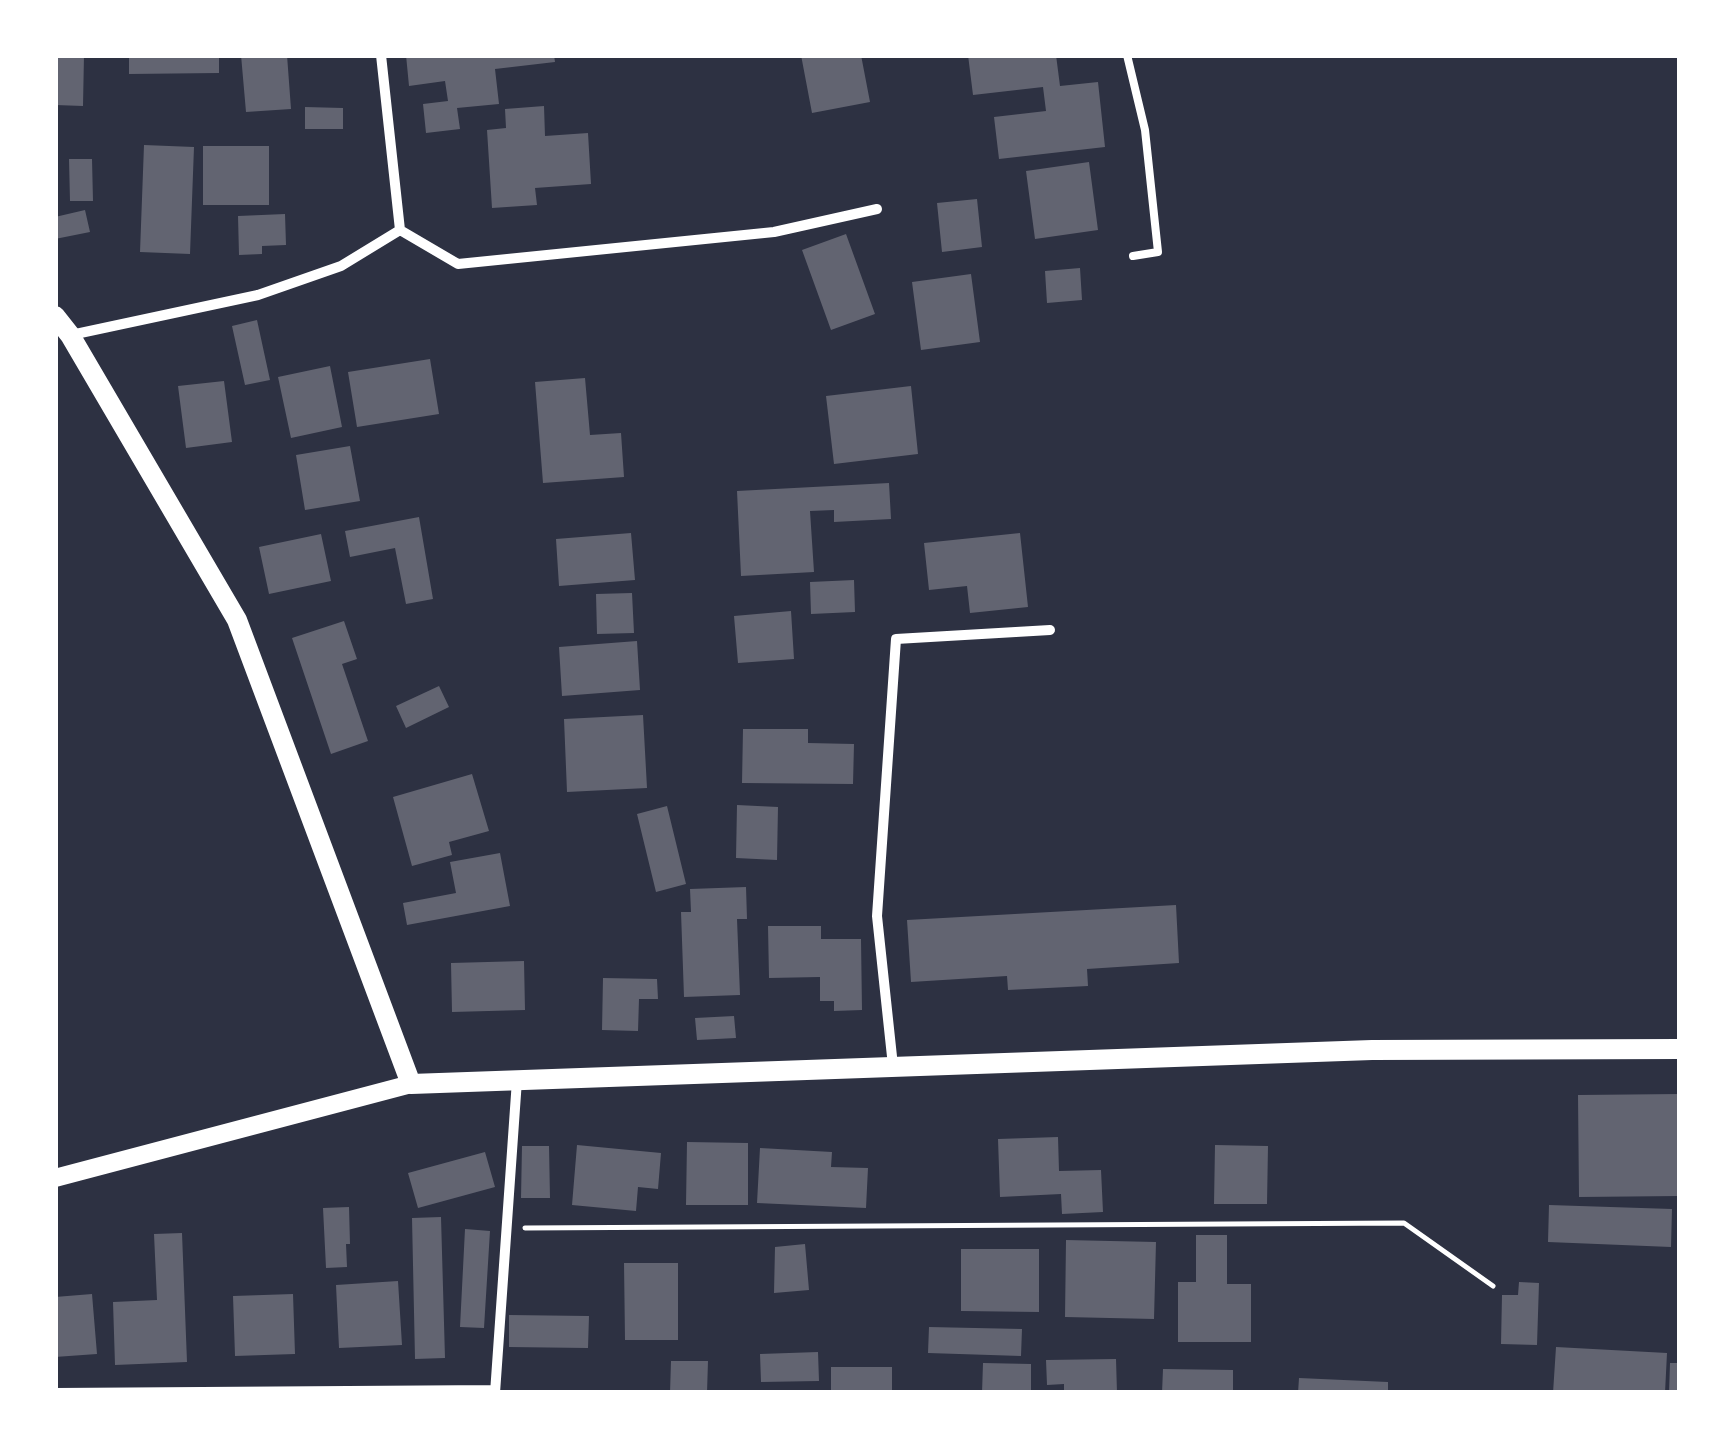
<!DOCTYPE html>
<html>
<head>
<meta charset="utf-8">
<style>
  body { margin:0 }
  #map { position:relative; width:1735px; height:1448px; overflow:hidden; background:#2d3142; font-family:"Noto Sans",sans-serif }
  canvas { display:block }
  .frame { position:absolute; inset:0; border:58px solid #fff; pointer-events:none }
</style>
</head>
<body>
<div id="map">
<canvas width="1735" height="1448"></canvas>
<div class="frame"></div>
</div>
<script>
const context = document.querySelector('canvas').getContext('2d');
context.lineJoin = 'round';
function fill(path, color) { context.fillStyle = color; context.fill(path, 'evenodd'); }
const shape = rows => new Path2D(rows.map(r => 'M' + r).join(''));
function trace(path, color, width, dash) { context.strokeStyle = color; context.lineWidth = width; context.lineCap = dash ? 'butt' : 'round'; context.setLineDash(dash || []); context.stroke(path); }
const building = shape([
  [55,55,84,55,83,106,55,105],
  [129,55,219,55,219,73,129,74],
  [241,55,287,55,291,109,246,112],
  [406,55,554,55,555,62,495,69,499,104,457,108,460,129,426,133,423,104,448,101,445,81,409,86],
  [801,55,861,55,870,102,812,113],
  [968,55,1056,55,1060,86,1098,82,1105,147,999,159,994,117,1046,111,1043,87,973,95],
  [544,106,545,136,588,133,591,184,535,188,537,205,492,208,487,130,506,128,505,109],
  [305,107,343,108,343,129,305,129],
  [144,145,194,147,190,254,140,252],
  [203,146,269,146,269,205,203,205],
  [69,159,92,159,93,201,70,201],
  [1089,162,1098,230,1035,239,1026,171],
  [977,199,982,247,942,252,937,203],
  [85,210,90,232,55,239,55,217],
  [285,214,286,245,262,246,262,254,239,255,238,216],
  [846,234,875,314,831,330,802,250],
  [1080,268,1082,300,1047,303,1045,271],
  [971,274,980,342,921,350,912,282],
  [257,320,270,380,245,385,232,326],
  [430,359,439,414,357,427,348,372],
  [330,366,342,427,291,438,278,377],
  [585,378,590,435,621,433,624,477,543,483,535,382],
  [224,381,232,442,186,448,178,386],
  [911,386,918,454,834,464,826,396],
  [350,446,360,501,305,510,296,455],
  [889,483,891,519,834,522,834,510,810,511,814,572,741,576,737,491],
  [419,517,433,599,406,604,395,548,350,557,345,531],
  [631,533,635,580,559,586,556,539],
  [1020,533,1028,607,970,613,967,586,929,590,924,543],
  [321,534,331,581,269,594,259,547],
  [854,580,855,612,811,614,810,582],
  [632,593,634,633,597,634,596,594],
  [791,611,794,659,738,663,734,616],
  [344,621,357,659,342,664,368,741,331,754,292,638],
  [637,641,640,690,562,696,559,647],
  [439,686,449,707,406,728,396,706],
  [643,715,647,788,567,792,564,719],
  [743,729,808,729,808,743,854,744,853,784,742,783],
  [472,774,489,831,449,842,452,855,412,866,393,797],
  [737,805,778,807,777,860,736,858],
  [667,806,686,884,656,892,637,814],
  [500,853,510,906,407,925,403,903,456,893,450,862],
  [746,887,747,919,737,919,740,995,684,997,681,912,691,912,690,889],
  [1176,905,1179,963,1087,969,1088,986,1008,990,1007,976,911,982,907,920],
  [768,926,821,926,821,939,861,939,862,1010,834,1011,834,1001,820,1001,820,977,769,978],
  [524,961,525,1010,452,1012,451,963],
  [603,978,657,979,658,999,639,999,638,1031,602,1030],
  [734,1016,736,1038,697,1040,695,1018],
  [1680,1094,1680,1196,1579,1197,1578,1095],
  [1058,1137,1059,1171,1101,1170,1103,1212,1062,1214,1061,1194,1000,1197,998,1139],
  [687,1142,748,1143,748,1205,686,1205],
  [577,1145,661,1153,658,1189,638,1187,636,1211,572,1205],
  [1215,1145,1268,1146,1267,1204,1214,1204],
  [522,1146,549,1146,550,1198,521,1198],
  [760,1148,832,1152,831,1167,868,1168,866,1208,757,1203],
  [485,1152,495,1187,418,1208,408,1173],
  [1549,1205,1672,1209,1671,1247,1548,1242],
  [349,1207,350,1244,346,1244,347,1267,326,1268,323,1208],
  [441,1217,445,1358,415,1359,412,1218],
  [465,1229,490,1231,484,1328,460,1327],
  [182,1233,187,1362,115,1365,113,1302,157,1300,154,1234],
  [1196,1235,1227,1235,1227,1284,1251,1284,1251,1342,1178,1342,1178,1282,1196,1282],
  [1066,1240,1156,1242,1154,1319,1065,1317],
  [805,1244,809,1290,774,1293,775,1247],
  [961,1249,1039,1249,1039,1312,961,1311],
  [624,1263,678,1263,678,1340,625,1340],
  [398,1281,402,1345,339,1348,336,1285],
  [1519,1282,1539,1283,1537,1345,1501,1344,1502,1295,1518,1295],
  [92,1294,97,1354,55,1357,55,1297],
  [293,1294,295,1354,235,1356,233,1296],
  [509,1315,589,1316,588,1348,509,1347],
  [929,1327,1022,1329,1021,1356,928,1353],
  [1556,1347,1667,1353,1665,1393,1553,1393],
  [818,1352,819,1381,761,1382,760,1354],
  [1116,1359,1117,1393,1064,1393,1064,1384,1047,1385,1046,1360],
  [671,1361,708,1361,707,1393,670,1393],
  [983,1363,1031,1364,1031,1393,982,1393],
  [1670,1363,1680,1363,1680,1393,1669,1393],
  [831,1367,892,1367,892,1393,831,1393],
  [1163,1369,1233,1370,1233,1393,1162,1393],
  [1299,1378,1388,1382,1388,1393,1298,1393]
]);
const path = shape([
  [525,1228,1404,1223,1493,1286]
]);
const service = shape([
  [1127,55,1145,130,1158,252,1133,256]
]);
const minor = shape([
  [400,230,458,264,774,232,877,209],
  [71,335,258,295,341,266,400,230,381,55],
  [893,1066,877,916,896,639,1050,630],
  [55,1393,495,1390],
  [495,1393,517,1080]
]);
const tertiary = shape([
  [55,1178,411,1084]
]);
const secondary = shape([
  [55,316,70,335,237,620,411,1084,1372,1050,1680,1049]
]);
fill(building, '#626471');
trace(path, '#fff', 5);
trace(service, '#fff', 8);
trace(minor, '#fff', 10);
trace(tertiary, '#fff', 18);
trace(secondary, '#fff', 20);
</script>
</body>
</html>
